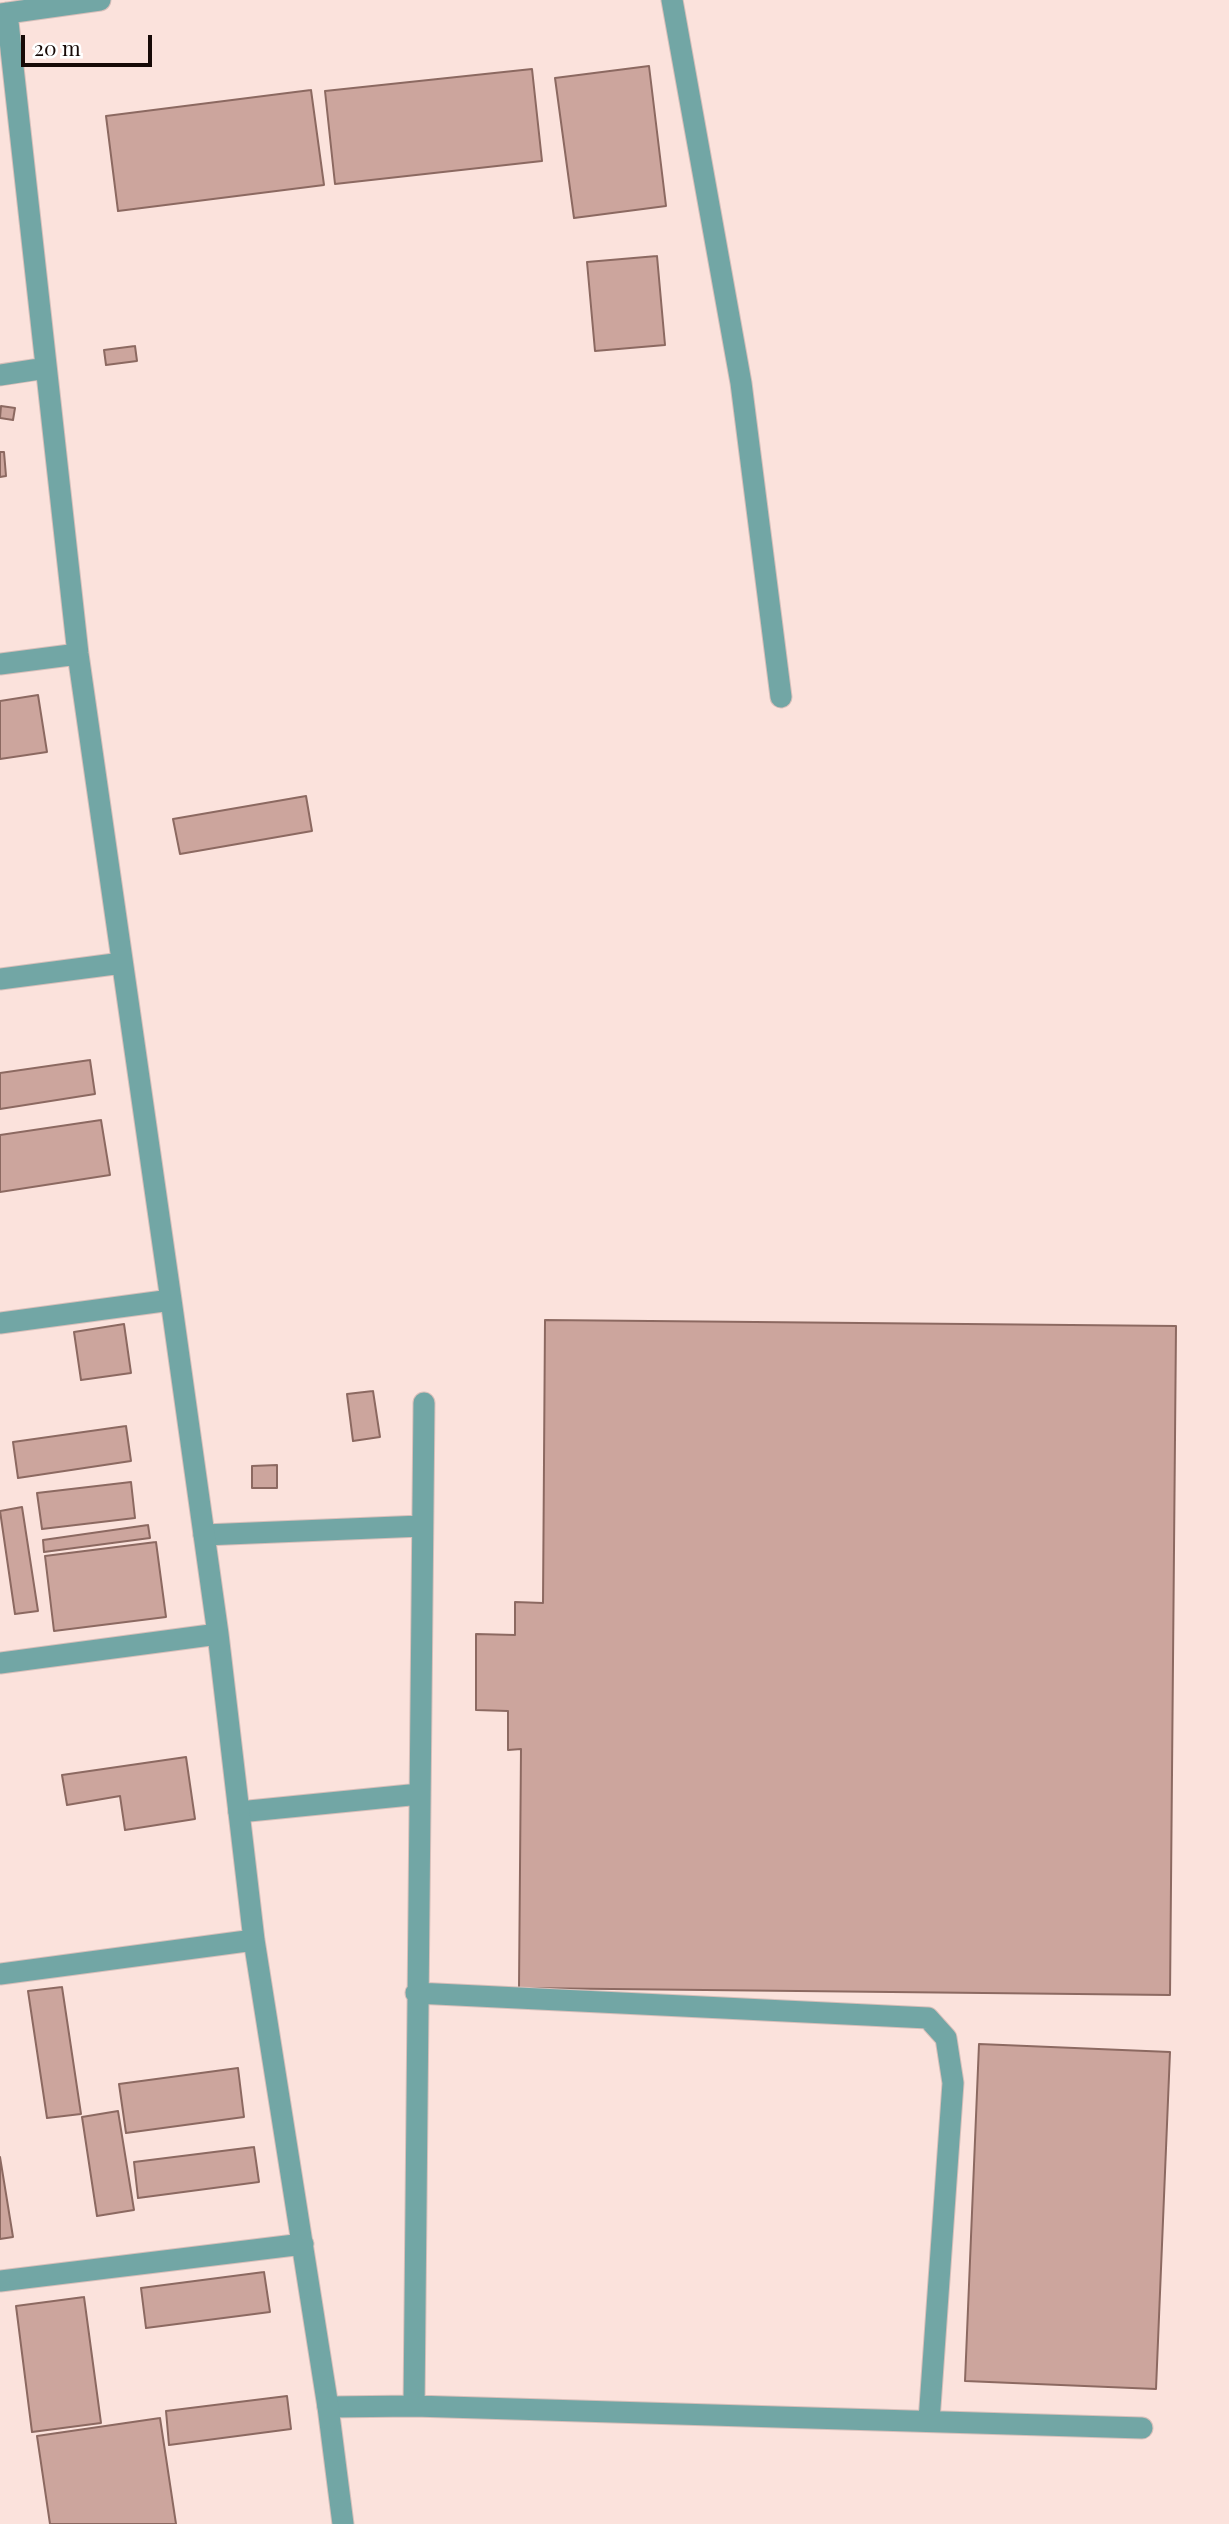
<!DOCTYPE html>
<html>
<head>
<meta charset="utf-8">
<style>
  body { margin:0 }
  #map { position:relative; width:1229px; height:2524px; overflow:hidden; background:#fbe2dc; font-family:"Playfair Display",serif }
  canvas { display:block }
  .scale { position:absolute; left:21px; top:35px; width:131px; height:32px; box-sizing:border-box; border:4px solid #170a07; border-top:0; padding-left:9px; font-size:21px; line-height:24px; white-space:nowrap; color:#170a07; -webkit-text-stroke:5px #fff; paint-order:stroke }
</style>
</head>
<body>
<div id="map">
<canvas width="1229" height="2524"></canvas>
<div class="scale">20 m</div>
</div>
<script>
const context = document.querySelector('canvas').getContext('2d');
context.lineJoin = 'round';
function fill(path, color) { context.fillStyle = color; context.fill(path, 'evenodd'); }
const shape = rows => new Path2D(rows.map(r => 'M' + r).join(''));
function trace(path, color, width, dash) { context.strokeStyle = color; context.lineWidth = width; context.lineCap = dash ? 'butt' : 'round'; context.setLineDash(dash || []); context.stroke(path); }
const building = shape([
  [649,66,666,206,574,218,555,78,649,66],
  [532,69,542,161,335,184,325,91,532,69],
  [311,90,324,185,118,211,106,116,311,90],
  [657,256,665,345,595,351,587,262,657,256],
  [135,346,137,361,106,365,104,350,135,346],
  [1,406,15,408,13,420,0,418,1,406],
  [0,452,4,452,6,476,0,477,0,452],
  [38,695,47,752,0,759,0,701,38,695],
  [306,796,312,831,180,854,173,819,306,796],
  [90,1060,95,1094,0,1109,0,1073,90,1060],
  [101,1120,110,1175,0,1192,0,1135,101,1120],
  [545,1320,1176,1326,1170,1995,519,1988,521,1749,508,1750,508,1711,476,1710,476,1634,515,1635,515,1602,543,1603,545,1320],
  [124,1324,131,1373,81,1380,74,1332,124,1324],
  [373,1391,380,1437,353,1441,347,1394,373,1391],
  [126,1426,131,1461,18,1478,13,1442,126,1426],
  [277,1465,277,1488,252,1488,252,1466,277,1465],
  [131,1482,135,1518,42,1529,37,1493,131,1482],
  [22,1507,38,1611,15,1614,0,1511,22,1507],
  [148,1525,150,1538,44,1552,43,1540,148,1525],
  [156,1542,166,1617,54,1631,45,1556,156,1542],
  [186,1757,195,1819,125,1830,120,1796,67,1805,62,1775,186,1757],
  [62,1987,81,2114,47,2118,28,1991,62,1987],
  [979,2044,1170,2052,1156,2389,965,2381,979,2044],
  [238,2068,244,2117,126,2133,119,2084,238,2068],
  [118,2111,134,2210,97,2216,82,2117,118,2111],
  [254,2147,259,2182,138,2198,134,2162,254,2147],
  [0,2157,13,2237,0,2239,0,2157],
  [264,2272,270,2312,146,2328,141,2288,264,2272],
  [84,2297,101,2423,32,2432,16,2306,84,2297],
  [287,2396,291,2429,169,2445,166,2411,287,2396],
  [160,2418,176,2524,50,2524,37,2436,160,2418]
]);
const lane = shape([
  [204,1535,421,1526],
  [239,1812,420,1794],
  [416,1993,928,2018,946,2038,953,2083,929,2421],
  [414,2406,424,1403],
  [328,2407,414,2406,1142,2428]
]);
const street = shape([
  [672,0,741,383,781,697],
  [7,13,78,654,171,1300],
  [0,14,100,0],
  [0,375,46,368],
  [0,664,78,654],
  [0,979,122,963],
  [0,1323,171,1300,218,1634,254,1940,328,2407,343,2524],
  [0,1663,218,1634],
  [0,1974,254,1940],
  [0,2281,303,2244]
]);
fill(building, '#cca59d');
trace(building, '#8c6961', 2);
trace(lane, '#d7bfba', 23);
trace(street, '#d7bfba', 23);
trace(lane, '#72a6a5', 21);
trace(street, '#72a6a5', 21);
</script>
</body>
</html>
